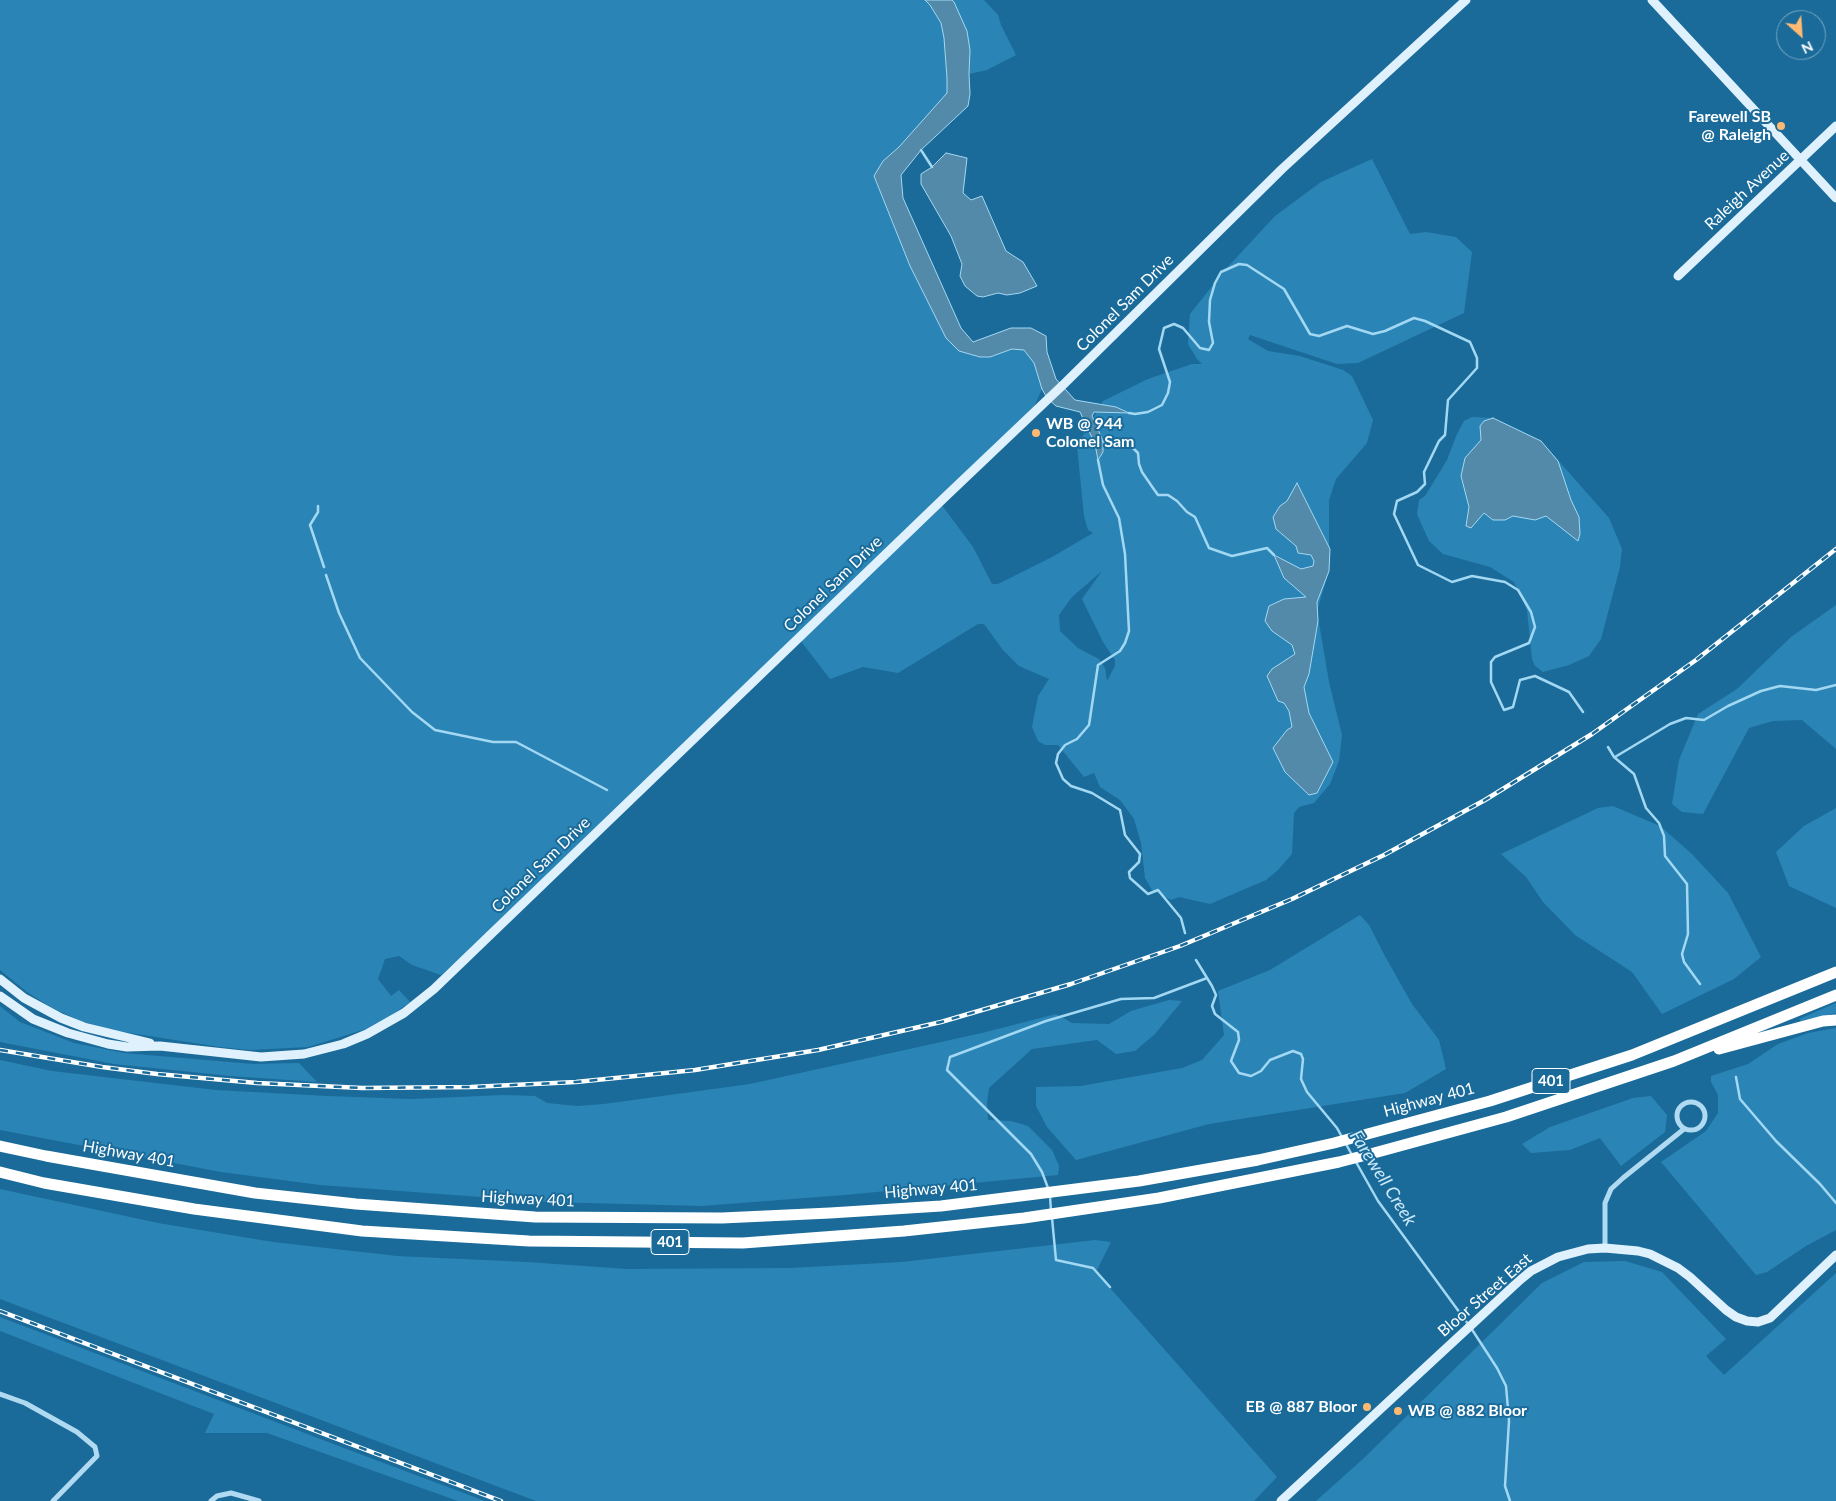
<!DOCTYPE html>
<html>
<head>
<meta charset="utf-8">
<style>
  body { margin:0 }
  #map { position:relative; width:1836px; height:1501px; overflow:hidden; background:#1a6b9a; font-family:Lato,sans-serif }
  canvas { display:block }
  .north { position:absolute; left:1776px; top:10px; width:50px; height:50px; box-sizing:border-box; background:#1a6b9a; border:1px solid #76a6c2; border-radius:50%; rotate:154deg; font-size:14px; font-weight:700; line-height:20px; text-align:center; color:#fff }
  .north::after { content:''; display:block; margin:auto; width:18px; height:22px; background:#ffb970; clip-path:polygon(50% 0,100% 100%,50% 72%,0 100%) }
</style>
</head>
<body>
<div id="map">
<canvas width="1836" height="1501"></canvas>
<div class="north">N</div>
</div>
<script>
const context = document.querySelector('canvas').getContext('2d');
context.lineJoin = 'round';
function fill(path, color) { context.fillStyle = color; context.fill(path, 'evenodd'); }
const shape = rows => new Path2D(rows.map(r => 'M' + r).join(''));
function trace(path, color, width, dash) { context.strokeStyle = color; context.lineWidth = width; context.lineCap = dash ? 'butt' : 'round'; context.setLineDash(dash || []); context.stroke(path); }
function label(font, color, halo, rows, align = 'center') {
  context.font = font + ' Lato,sans-serif'; context.lineWidth = 4; context.setLineDash([]); context.textBaseline = 'middle'; context.strokeStyle = halo; context.fillStyle = color; for (const [text, x, y, turn = 0] of rows) {
    context.save(); context.translate(x, y); context.rotate((+turn || 0) * Math.PI / 180); context.textAlign = isNaN(turn) ? turn : align; if (halo) context.strokeText(text, 0, 0); context.fillText(text, 0, 0); context.restore();
  }
}
const green = shape([
  [0,0,925,0,930,5,941,23,944,38,947,78,947,93,899,147,883,161,874,177,910,266,946,338,990,357,1012,349,1024,350,1034,363,1042,389,1032,411,938,500,973,547,992,584,998,584,1052,557,1093,533,1088,530,1084,516,1077,446,1103,401,1148,379,1192,364,1202,364,1197,359,1188,344,1190,314,1225,270,1275,216,1321,182,1372,159,1410,234,1426,232,1456,237,1472,252,1464,313,1358,363,1337,364,1250,335,1248,339,1268,351,1300,356,1343,370,1352,376,1373,420,1367,443,1336,479,1329,500,1329,571,1317,611,1329,682,1342,735,1339,761,1330,784,1314,803,1299,807,1294,813,1292,854,1278,870,1266,880,1210,904,1179,897,1171,900,1152,890,1145,878,1141,843,1134,819,1120,800,1100,787,1094,773,1084,777,1058,745,1045,745,1038,741,1032,727,1038,696,1049,679,1019,666,1003,650,984,624,978,624,898,673,863,667,830,679,800,640,475,945,441,975,412,965,399,956,385,959,378,979,391,996,399,990,410,1002,392,1015,366,1029,308,1047,250,1050,220,1047,111,1030,81,1021,52,1008,27,992,0,970],
  [1102,571,1082,599,1103,642,1115,660,1115,666,1107,681,1105,668,1099,659,1078,648,1060,631,1059,615,1072,597],
  [952,0,984,0,998,15,1001,25,1016,55,987,70,969,74,970,50,967,31],
  [1472,417,1493,418,1541,441,1609,518,1622,549,1620,567,1601,639,1589,656,1569,665,1543,672,1535,666,1532,659,1527,610,1514,582,1490,567,1443,554,1429,541,1417,514,1419,500,1425,496,1447,460,1457,434,1464,421],
  [1836,605,1836,749,1802,720,1773,721,1749,728,1703,814,1682,812,1672,804,1679,760,1698,714,1737,689,1791,637],
  [1613,806,1660,826,1692,854,1728,893,1761,957,1734,979,1662,1014,1632,972,1575,935,1543,902,1526,877,1501,854,1598,808],
  [1836,808,1836,908,1789,886,1776,852,1804,826],
  [1360,915,1369,925,1386,958,1412,1004,1439,1040,1446,1069,1405,1093,1209,1124,1076,1160,1047,1127,1036,1106,1036,1087,1081,1086,1182,1068,1202,1060,1224,1035,1218,991,1270,970],
  [1169,1000,1182,1001,1155,1034,1135,1051,1116,1054,1097,1040,1032,1049,989,1088,987,1103,988,1120,1011,1121,1028,1126,1052,1150,1059,1166,1058,1175,844,1195,702,1206,548,1202,320,1185,221,1172,0,1130,0,1060,52,1071,216,1090,327,1096,411,1099,504,1095,535,1096,547,1103,577,1106,604,1104,750,1084,982,1033,1056,1014,1072,1023,1109,1024,1131,1011],
  [1836,1003,1836,1013,1802,1022,1799,1019],
  [0,1006,20,1022,74,1043,124,1053,253,1064,299,1063,317,1082,231,1076,114,1064,0,1042],
  [1836,1028,1836,1230,1806,1246,1767,1272,1756,1275,1661,1162,1706,1131,1718,1113,1718,1095,1711,1082,1711,1076,1748,1064,1778,1044,1808,1033],
  [1651,1096,1667,1115,1665,1132,1621,1166,1600,1138,1570,1150,1531,1153,1522,1144,1550,1127,1633,1098],
  [0,1189,158,1223,273,1242,397,1256,527,1262,627,1269,790,1268,902,1262,1095,1240,1111,1242,1096,1272,1277,1477,1254,1501,536,1501,0,1299],
  [1625,1261,1662,1272,1726,1339,1706,1356,1724,1375,1836,1273,1836,1501,1316,1501,1364,1458,1542,1283,1584,1262],
  [0,1317,373,1459,485,1501,458,1501,267,1433,205,1433,214,1414,0,1331]
]);
const water = shape([
  [925,0,952,0,954,2,967,31,970,50,969,74,970,94,968,106,921,150,901,175,903,198,961,328,973,342,1011,328,1031,328,1046,336,1047,352,1056,379,1075,400,1116,407,1129,413,1094,412,1092,416,1103,441,1103,452,1098,460,1095,444,1080,412,1056,406,1047,398,1042,389,1034,363,1024,350,1012,349,990,357,980,357,959,351,946,338,910,266,874,176,883,161,899,147,947,93,947,78,944,38,941,23,930,5,925,0],
  [946,153,967,158,963,193,971,200,982,196,1006,251,1023,262,1037,286,1020,293,1007,295,998,293,983,297,977,296,965,286,960,276,962,264,951,236,921,184,921,174,932,167,946,153],
  [1493,418,1541,441,1558,461,1571,500,1579,517,1580,534,1578,541,1546,516,1535,520,1513,516,1505,520,1493,520,1484,513,1471,528,1466,526,1469,507,1461,476,1465,458,1481,440,1480,426,1484,421,1493,418],
  [1297,483,1330,549,1329,571,1317,602,1318,621,1309,674,1304,687,1309,713,1333,762,1317,793,1309,795,1285,772,1273,748,1287,730,1292,727,1289,711,1284,703,1278,701,1267,676,1272,669,1295,654,1292,645,1272,631,1265,621,1269,606,1284,599,1306,597,1284,578,1274,555,1301,569,1313,566,1314,561,1311,555,1298,553,1296,546,1276,529,1273,517,1280,506,1287,501,1297,483]
]);
const stream = shape([
  [921,150,932,167],
  [1129,413,1135,414,1148,412,1162,405,1168,393,1170,382,1159,349,1164,328,1174,324,1183,328,1200,348,1209,350,1213,343,1209,322,1210,300,1215,283,1221,272,1239,264,1247,265,1284,289,1310,334,1319,336,1347,326,1373,334,1385,331,1414,318,1425,321,1470,342,1477,358,1477,368,1448,400,1445,435,1439,441,1424,472,1425,484,1417,492,1397,501,1394,514,1418,565,1452,582,1472,576,1505,582,1518,590,1531,612,1535,627,1529,643,1495,657,1491,662,1491,682,1504,710,1513,707,1520,680,1535,676,1569,692,1583,712],
  [1103,441,1133,448,1138,453,1139,464,1142,472,1153,488,1158,495,1168,495,1177,501,1187,512,1195,517,1209,548,1232,556,1267,548,1274,555],
  [1098,460,1103,485,1119,518,1125,554,1129,631,1125,643,1120,651,1098,665,1089,725,1077,739,1065,745,1058,754,1056,763,1063,779,1071,786,1092,793,1120,810,1125,835,1140,854,1139,862,1129,872,1130,878,1148,894,1158,890,1181,918,1185,933],
  [318,506,318,512,310,525,324,567],
  [326,575,339,613,360,658,412,712,435,730,493,742,516,742,607,790],
  [1608,747,1614,757,1634,774,1646,808,1659,823,1664,836,1665,856,1687,884,1688,934,1682,954,1684,962,1700,984],
  [1615,757,1670,724,1686,718,1704,720,1728,706,1761,691,1780,686,1816,690,1836,685],
  [1196,960,1212,986,1216,995,1212,1006,1215,1014,1238,1032,1239,1040,1231,1061,1239,1073,1251,1076,1261,1071,1270,1060,1293,1051,1301,1054,1303,1059,1301,1079,1307,1092,1337,1128,1342,1137],
  [1736,1077,1740,1099,1776,1141,1820,1184,1836,1203],
  [1346,1144,1352,1155],
  [1356,1162,1378,1201,1468,1324],
  [1048,1188,1042,1172,1031,1154,947,1070,950,1057,1046,1021,1121,999,1154,998,1207,978],
  [1050,1196,1051,1211],
  [1052,1218,1056,1260,1093,1268,1110,1287],
  [1471,1328,1497,1368,1506,1386,1509,1421,1505,1486,1510,1501]
]);
const street = shape([
  '1677 1116a14 14 0 1 1 28 0a14 14 0 1 1-28 0Z',
  [1605,1248,1605,1203,1611,1189,1623,1178,1684,1129],
  [0,1394,25,1403,77,1432,95,1447,97,1456,53,1501],
  [211,1501,217,1496,231,1493,259,1501]
]);
const secondary = shape([
  [1652,0,1836,198],
  [1678,276,1836,126],
  [0,979,24,998,61,1018,84,1027,150,1043],
  [0,996,33,1019,68,1033,108,1044,127,1047,160,1046,261,1057,304,1054,343,1044,367,1034,404,1013,434,989,943,499,1065,383,1282,169,1466,0],
  [1281,1501,1520,1280,1531,1271,1558,1257,1588,1249,1605,1248,1638,1251,1650,1254,1678,1268,1690,1277,1726,1310,1736,1317,1747,1321,1758,1322,1770,1318,1836,1255]
]);
const highway = shape([
  [1719,1049,1823,1021,1836,1020],
  [0,1146,46,1156,255,1193,356,1204,535,1217,722,1218,830,1213,941,1206,1139,1181,1258,1160,1334,1143,1490,1101,1632,1055,1836,972],
  [0,1172,44,1183,194,1209,362,1231,529,1241,743,1243,904,1231,1024,1218,1159,1198,1339,1162,1374,1153,1506,1117,1674,1061,1836,995]
]);
const rail = shape([
  [0,1050,102,1067,157,1074,257,1083,362,1088,471,1087,576,1082,695,1070,818,1050,941,1022,1071,984,1180,946,1292,899,1384,855,1485,800,1592,734,1696,660,1836,549],
  [0,1311,501,1501]
]);
const markers = [
  [1781,126,5,"#ffb970"],
  [1036,433,5,"#ffb970"],
  [1367,1407,5,"#ffb970"],
  [1398,1411,5,"#ffb970"]
];
const shields = [
  [1551,1081,38],
  [670,1242,38]
];
const shieldNames = [
  ["401",1551,1081],
  ["401",670,1242]
];
const poiNames = [
  ["Farewell SB",1771,117],
  ["@ Raleigh",1771,135],
  ["WB @ 944",1046,424,"left"],
  ["Colonel Sam",1046,442,"left"],
  ["EB @ 887 Bloor",1357,1407],
  ["WB @ 882 Bloor",1408,1411,"left"]
];
const streetNames = [
  ["Raleigh Avenue",1747,190,-43],
  ["Colonel Sam Drive",1125,303,-45],
  ["Colonel Sam Drive",833,584,-44],
  ["Colonel Sam Drive",541,865,-44],
  ["Highway 401",1429,1100,-15],
  ["Highway 401",129,1154,10],
  ["Highway 401",931,1189,-5],
  ["Highway 401",528,1199,3],
  ["Bloor Street East",1485,1295,-41]
];
const waterNames = [
  ["Farewell Creek",1383,1178,58]
];
fill(green, '#2a85b6');
fill(water, '#538aa9');
trace(water, '#a3d8f3', 1);
trace(stream, '#a3d8f3', 2.5);
trace(street, '#b0daf1', 5);
trace(secondary, '#def1fc', 9);
trace(highway, '#fff', 11);
trace(rail, '#fff', 4.5);
trace(rail, '#1a6b9a', 2.5, [8]);
for (const [x, y, r, color] of markers) { const dot = new Path2D(); dot.arc(x, y, r, 0, 2 * Math.PI); context.fillStyle = color; context.fill(dot); trace(dot, '#1a6b9a', 2); }
for (const [x, y, w] of shields) { const box = new Path2D(); box.roundRect(x - w / 2, y - 12.5, w, 25, 4); context.fillStyle = '#1a6b9a'; context.fill(box); trace(box, '#fff', 1); }
label('bold 15px', '#fff', null, shieldNames);
label('bold 16px', '#fff', '#1a6b9a', poiNames, 'right');
label('16px', '#fff', '#1a6b9a', streetNames);
label('italic 18px', '#cae9f9', '#1a6b9a', waterNames);
</script>
</body>
</html>
